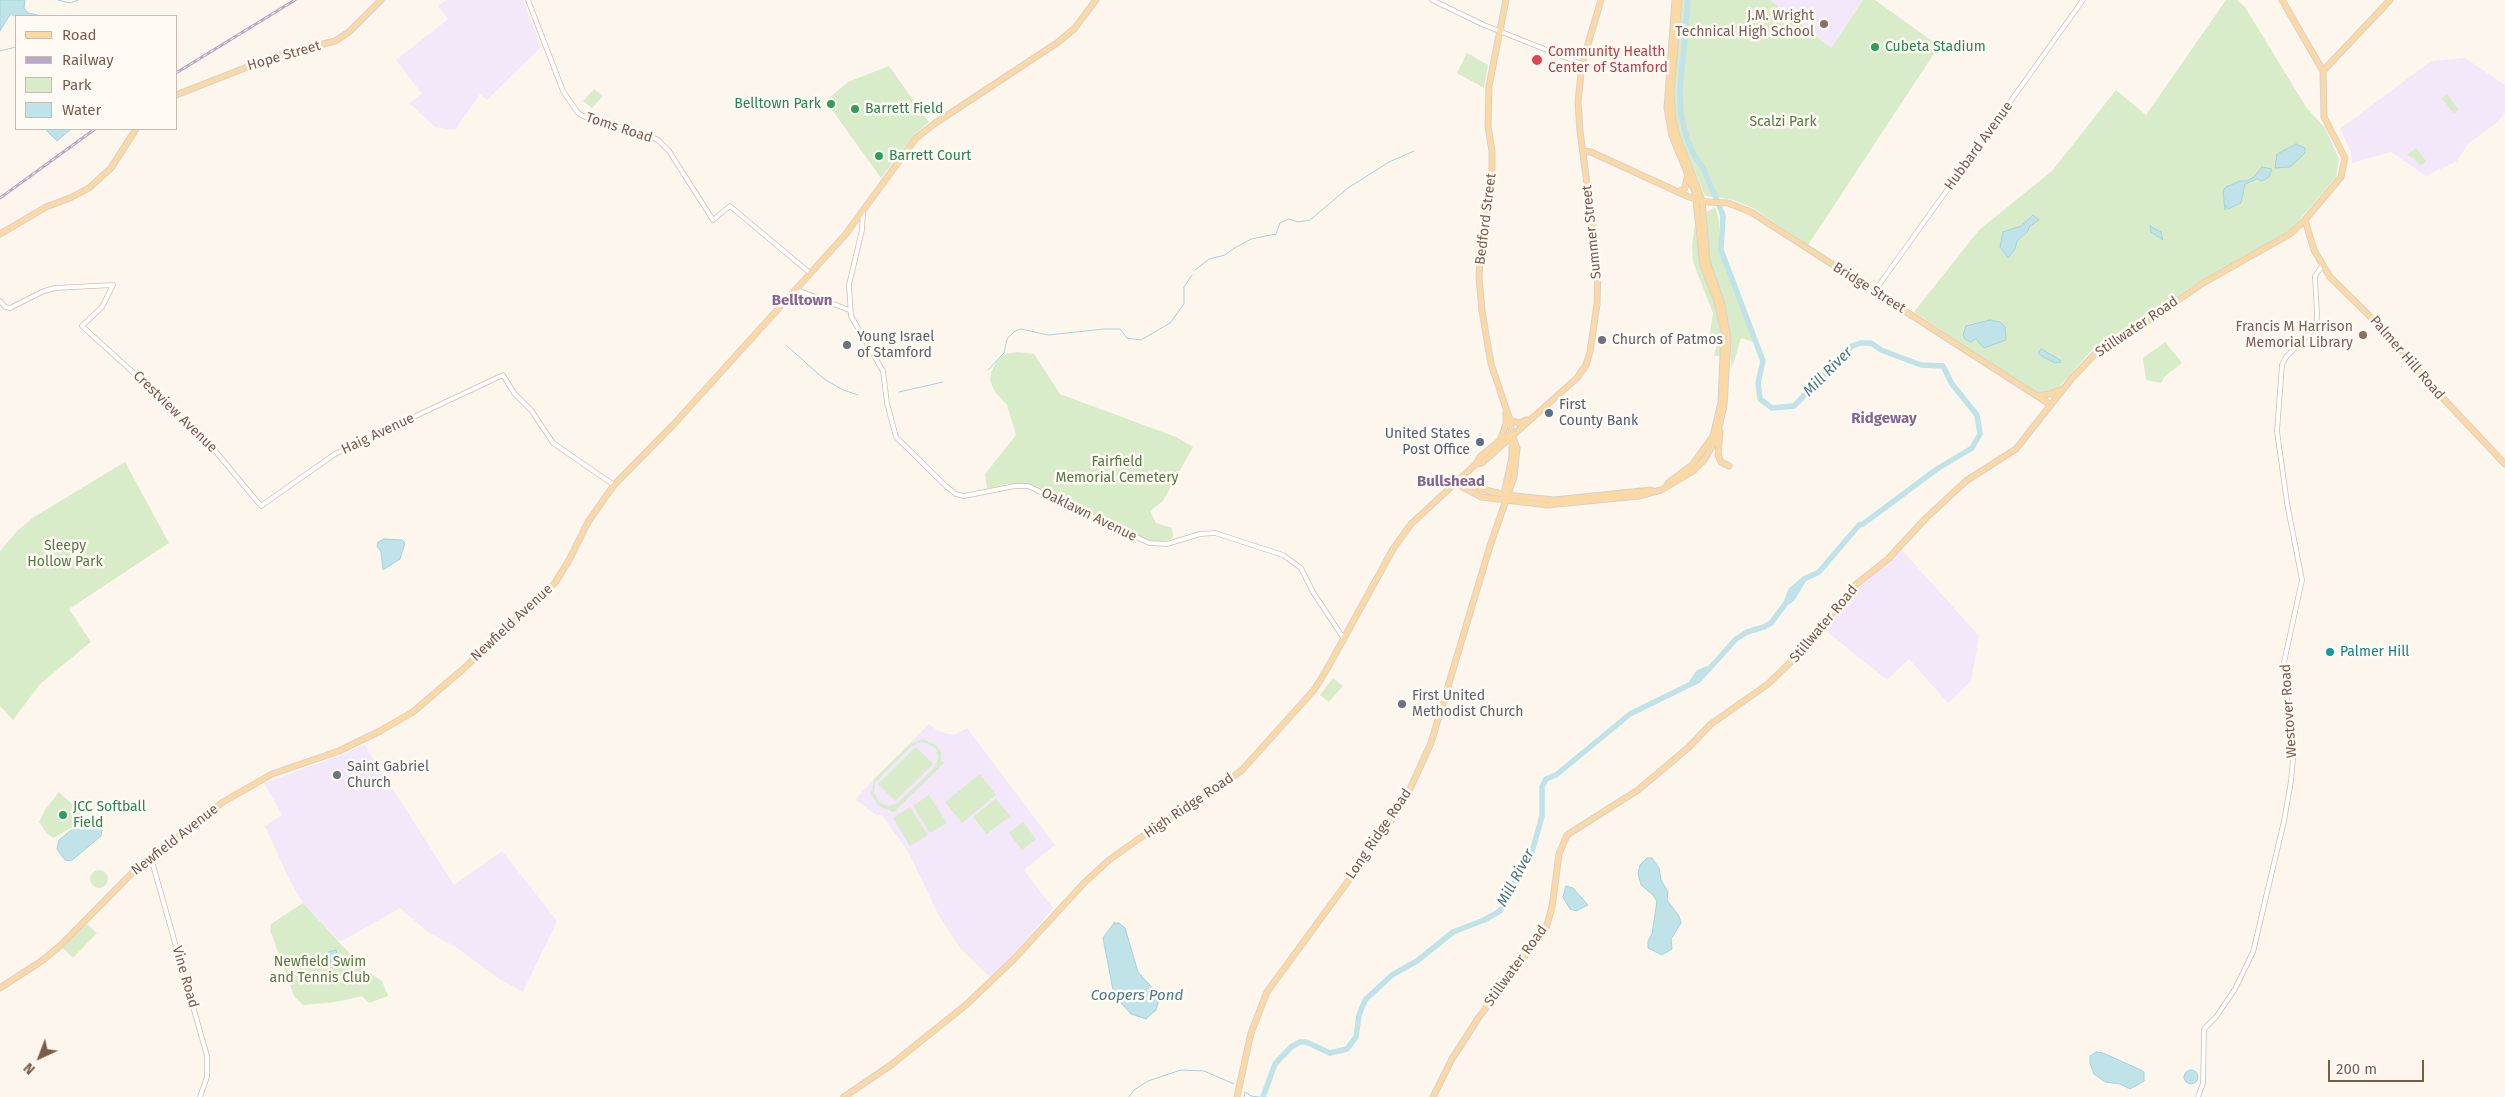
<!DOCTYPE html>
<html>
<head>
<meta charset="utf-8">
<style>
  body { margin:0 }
  #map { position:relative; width:2505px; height:1097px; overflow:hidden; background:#fdf6ec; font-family:"Fira Sans",sans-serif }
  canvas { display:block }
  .legend { position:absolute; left:15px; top:15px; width:162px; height:115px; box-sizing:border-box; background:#fffaf3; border:1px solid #cabbb1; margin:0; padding:6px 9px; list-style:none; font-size:15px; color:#7a5c4d }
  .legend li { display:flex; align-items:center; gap:10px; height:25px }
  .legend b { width:25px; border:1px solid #cabbb1 }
  .north { position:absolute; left:15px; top:1032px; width:50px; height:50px; -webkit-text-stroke:4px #fffaf3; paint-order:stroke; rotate:223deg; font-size:14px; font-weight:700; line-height:20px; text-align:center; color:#7a5c4d }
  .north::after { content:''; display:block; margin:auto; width:18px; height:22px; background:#7a5c4d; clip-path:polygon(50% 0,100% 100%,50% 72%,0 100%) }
  .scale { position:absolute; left:2328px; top:1060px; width:96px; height:22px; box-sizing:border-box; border:2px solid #7a5c4d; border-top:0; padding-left:6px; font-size:15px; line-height:18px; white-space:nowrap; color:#7a5c4d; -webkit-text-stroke:4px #fffaf3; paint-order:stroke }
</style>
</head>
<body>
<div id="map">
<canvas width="2505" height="1097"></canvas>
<ul class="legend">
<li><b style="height:6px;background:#fbd9a5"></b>Road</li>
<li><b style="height:6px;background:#b9a8c9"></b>Railway</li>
<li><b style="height:14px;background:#d8ecc9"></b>Park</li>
<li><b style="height:14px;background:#bfe3e8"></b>Water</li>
</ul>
<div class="north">N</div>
<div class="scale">200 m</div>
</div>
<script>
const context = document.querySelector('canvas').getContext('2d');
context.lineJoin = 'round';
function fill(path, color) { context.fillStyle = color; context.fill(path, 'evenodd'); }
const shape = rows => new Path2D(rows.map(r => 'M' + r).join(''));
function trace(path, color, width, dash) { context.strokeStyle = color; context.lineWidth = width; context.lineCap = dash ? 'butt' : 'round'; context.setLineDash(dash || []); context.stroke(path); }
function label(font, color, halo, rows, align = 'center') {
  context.font = font + ' "Fira Sans",sans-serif'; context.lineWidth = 5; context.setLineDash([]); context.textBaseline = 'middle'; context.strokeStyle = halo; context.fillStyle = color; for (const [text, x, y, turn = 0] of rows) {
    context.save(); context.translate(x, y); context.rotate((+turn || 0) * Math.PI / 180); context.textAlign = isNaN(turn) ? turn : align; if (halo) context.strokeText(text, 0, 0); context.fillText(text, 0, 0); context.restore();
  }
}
const education = shape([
  [446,0,523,0,541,47,487,100,480,94,455,130,435,127,409,103,422,94,396,60,448,19,438,6],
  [1770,0,1863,0,1831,48],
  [2465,58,2505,85,2505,113,2495,124,2468,144,2457,161,2426,176,2391,152,2352,163,2351,152,2340,129,2431,61],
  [1902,550,1979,636,1971,681,1948,703,1909,659,1887,680,1825,630,1851,595],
  [929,724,938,731,948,734,956,734,967,728,1055,845,1024,870,1053,908,1023,944,991,978,962,950,954,939,938,914,909,853,881,814,877,816,855,799],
  [364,744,454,885,502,851,557,921,523,992,499,979,456,947,429,933,400,908,340,942,303,903,289,879,265,826,282,815,264,783,347,753]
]);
const green = shape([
  [1681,0,1770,0,1831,48,1863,0,1875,0,1939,46,1808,245,1753,208,1734,200,1705,196,1675,124,1672,93],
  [2226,0,2237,0,2245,7,2306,107,2325,128,2339,159,2336,177,2291,230,2283,236,2201,280,2155,312,2091,351,2057,389,2037,393,1914,312,1979,230,2052,171,2116,90,2146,115],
  [1467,53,1488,65,1484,88,1457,73],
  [889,66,929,122,914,135,881,178,827,103,829,98,848,82],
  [594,89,603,96,592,108,583,101],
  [2447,94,2459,110,2454,114,2442,98],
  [2416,148,2426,161,2420,166,2415,159,2407,155],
  [1715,207,1719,221,1719,252,1754,342,1741,338,1732,368,1726,313,1710,265,1707,244,1707,212],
  [1695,224,1701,265,1715,303,1721,329,1722,356,1714,356,1717,343,1709,339,1713,313,1693,262,1692,245],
  [2165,342,2182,363,2165,376,2161,383,2146,380,2143,358],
  [1018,352,1034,354,1060,394,1176,437,1193,447,1163,501,1150,511,1156,523,1172,528,1173,537,1170,540,1154,542,1140,537,1031,485,1006,484,987,489,985,474,1016,435,1007,405,995,392,990,381,991,373,996,362,1005,354],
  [125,462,169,543,69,609,91,642,40,684,13,720,0,706,0,551,18,530,34,517],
  [1333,678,1343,686,1329,702,1320,695],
  [923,739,936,745,941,752,941,761,944,763,894,812,878,806,871,793,874,779,910,744],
  [919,742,927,743,936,749,938,757,936,766,898,803,889,806,880,803,874,793,875,783,912,746],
  [916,747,933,764,895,801,878,784],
  [980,774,996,795,962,823,945,802],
  [59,792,85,816,85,819,54,838,47,834,39,822,45,810],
  [929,795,947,823,930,833,913,806],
  [996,799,1010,816,987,834,973,817],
  [910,807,928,835,910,846,893,818],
  [1023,822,1036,839,1022,850,1009,833],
  '90 879a9 9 0 1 1 18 0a9 9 0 1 1-18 0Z',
  [303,903,364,969,382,981,388,996,369,1003,362,996,336,1002,303,1005,294,996,270,930,271,924],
  [87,924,97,933,73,958,63,948]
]);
const water = shape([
  [0,0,25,0,24,8,28,13,42,16,16,17,11,13,0,31,0,0],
  [45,129,71,129,57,141,45,129],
  [2296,144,2305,148,2305,153,2290,167,2275,168,2277,154,2296,144],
  [2262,167,2272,169,2269,177,2262,181,2257,179,2245,184,2241,203,2228,209,2226,205,2225,210,2223,191,2226,187,2240,181,2247,181,2254,177,2262,167],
  [2033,215,2039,220,2029,227,2028,231,2017,241,2015,249,2008,258,2000,247,2003,232,2021,226,2033,215],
  [2150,226,2161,232,2163,240,2151,232,2150,226],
  [1990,320,2000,322,2005,327,2006,340,1984,348,1976,339,1970,342,1965,339,1963,335,1966,326,1990,320],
  [2041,349,2060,360,2061,362,2055,363,2045,358,2038,353,2041,349],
  [384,539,402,540,405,543,400,559,383,570,381,552,377,546,378,542,384,539],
  [92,823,102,830,101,836,71,861,65,860,57,849,59,840,70,831,92,823],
  [1647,858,1652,858,1659,868,1661,880,1668,892,1667,900,1679,916,1681,923,1671,939,1672,949,1662,955,1648,948,1648,941,1652,934,1657,901,1653,895,1641,885,1638,873,1640,865,1647,858],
  [1566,886,1573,888,1588,905,1576,911,1570,909,1563,897,1566,886],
  [1114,923,1119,923,1125,928,1138,972,1160,996,1156,1010,1146,1019,1131,1014,1114,995,1103,938,1114,923],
  [336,950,338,959,343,958,345,964,332,968,328,952,336,950],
  [2096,1052,2103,1053,2141,1070,2144,1072,2144,1081,2130,1089,2120,1084,2105,1082,2094,1074,2090,1063,2090,1056,2096,1052],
  '2184 1077a7 7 0 1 1 14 0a7 7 0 1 1-14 0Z'
]);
const stream = shape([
  [58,0,70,3,78,0],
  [0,51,16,47],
  [1195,270,1209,259,1225,255,1233,249,1251,239,1276,234,1280,223,1289,219,1298,222,1310,220,1348,188,1389,162,1414,151],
  [786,345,824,379,843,390,858,395],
  [988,370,1004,353,1007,339,1015,331,1021,329,1048,335,1104,329,1120,329,1127,338,1141,340,1170,323,1184,304,1184,287,1192,275],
  [899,392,943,382],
  [1129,1097,1134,1090,1148,1081,1181,1070,1204,1071,1234,1084],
  [1244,1097,1245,1092,1251,1096,1259,1097]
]);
const river = shape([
  [1786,603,1791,590,1803,580],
  [1692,682,1698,673,1707,669],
  [1263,1097,1275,1064,1291,1047,1300,1042,1306,1042,1330,1053,1347,1049,1356,1037,1359,1015,1365,1000,1392,975,1417,961,1453,932,1484,920,1500,911,1508,898,1521,865,1532,852,1542,816,1542,787,1546,779,1556,775,1630,714,1699,680,1736,639,1747,632,1764,627,1771,623,1786,603,1792,599,1804,579,1819,572,1859,525,1863,524,1937,469,1972,448,1980,434,1977,415,1952,384,1943,366,1921,365,1881,350,1871,343,1861,343,1852,346,1794,406,1772,408,1760,399,1758,383,1763,361,1721,250,1723,215,1703,168,1694,155,1687,139,1681,115,1680,91,1688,0]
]);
const minor = shape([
  [528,0,563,91,578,113,587,118,645,134,658,140,669,151,713,220,730,206,810,273],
  [1432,0,1484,25,1582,64],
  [863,212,862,230,849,285,851,316,883,371,887,403,896,437,947,487,956,494,964,496,1015,486,1028,486,1149,543,1167,544,1200,534,1215,533,1283,555,1301,568,1313,592,1344,639],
  [795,289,849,310],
  [1874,292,2083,0],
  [0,301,5,307,10,308,44,291,55,288,113,285,102,307,82,326,202,435,261,506,335,454,503,375,514,393,531,410,553,443,614,485],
  [151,858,207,1056,207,1077,200,1097],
  [2198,1097,2203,1083,2204,1029,2216,1017,2235,989,2253,952,2284,821,2291,781,2294,749,2283,667,2302,580,2287,503,2277,431,2282,365,2286,357,2316,327,2317,315,2315,276,2322,266]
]);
const major = shape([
  [1506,0,1489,86,1488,126,1492,151,1492,179,1481,243,1479,277,1482,311,1491,364,1510,420,1512,435,1512,457,1505,490,1506,495],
  [2323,71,2390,0],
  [176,95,273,57,335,41,349,32,381,0],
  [1583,151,1591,152,1689,197,1707,202,1728,203,1751,212,2051,405],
  [1678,192,1685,188,1687,178],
  [2305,220,2314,250,2330,277,2384,330,2438,393,2505,464],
  [0,234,46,207,70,198,89,188,111,168,136,129],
  [2037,396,2050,394,2063,389],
  [1510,420,1519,423,1526,420],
  [1720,432,1718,455,1721,462,1729,466],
  [1501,438,1506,424,1506,413],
  [1476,464,1482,463,1577,378,1586,365,1590,352,1597,304,1598,268,1580,131,1578,102,1582,64,1601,0],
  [1455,483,1481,497,1547,505,1639,496,1661,490,1693,471,1704,460,1716,440,1724,406,1728,339,1722,304,1707,261,1702,200,1677,136,1673,120,1671,92,1679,0],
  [1457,483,1506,495,1554,500,1651,490],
  [1668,483,1692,465,1713,436,1721,402,1724,332,1717,301,1703,265,1695,192,1672,136,1667,108,1675,0],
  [0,988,43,960,61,945,134,871,223,802,272,774,339,751,380,731,413,712,462,670,554,584,568,562,588,522,614,485,674,424,845,235,916,138,934,124,1057,43,1074,29,1096,0],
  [844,1097,891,1065,967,1004,1014,959,1084,883,1109,860,1150,831,1221,786,1242,770,1314,690,1327,669,1393,549,1411,524,1476,464,1480,457,1504,437,1512,435],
  [1237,1097,1251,1033,1267,992,1384,832,1409,791,1431,743,1490,546,1514,477,1517,448,1512,435],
  [1433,1097,1452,1059,1479,1017,1546,928,1552,907,1559,854,1567,835,1638,790,1689,747,1711,724,1768,684,1806,647,1853,587,1888,559,1926,518,1966,481,2016,449,2072,378,2094,355,2121,340,2203,283,2290,234,2305,220,2341,177,2345,158,2324,117,2323,71,2282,0]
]);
const rail = shape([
  [176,73,295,0],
  [0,198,95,129]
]);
const markers = [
  [1824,24,5,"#8d6e63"],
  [1875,47,5,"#2e9e5b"],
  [1537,60,6,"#e0444e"],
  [831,104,5,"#2e9e5b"],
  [855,109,5,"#2e9e5b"],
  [879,156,5,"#2e9e5b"],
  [2363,335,5,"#8d6e63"],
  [1602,340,5,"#6b7280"],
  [847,345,5,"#6b7280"],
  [1549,413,5,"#5c6f8a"],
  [1480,442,5,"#5c6f8a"],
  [2330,652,5,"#0f9aa8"],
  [1402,704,5,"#6b7280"],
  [337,775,5,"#6b7280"],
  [63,815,5,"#2e9e5b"]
];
const educationNames = [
  ["J.M. Wright",1814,16],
  ["Technical High School",1814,32],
  ["Francis M Harrison",2353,327],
  ["Memorial Library",2353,343]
];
const leisureNames = [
  ["Cubeta Stadium",1885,47],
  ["Belltown Park",821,104,"right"],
  ["Barrett Field",865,109],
  ["Barrett Court",889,156],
  ["JCC Softball",73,807],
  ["Field",73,823]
];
const healthNames = [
  ["Community Health",1548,52],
  ["Center of Stamford",1548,68]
];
const streetNames = [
  ["Hope Street",284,56,-16],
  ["Toms Road",619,128,18],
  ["Hubbard Avenue",1979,146,-54],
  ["Bedford Street",1486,219,-83],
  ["Summer Street",1592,232,-96],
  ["Bridge Street",1869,288,32],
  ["Stillwater Road",2137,327,-34],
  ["Palmer Hill Road",2407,358,49],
  ["Crestview Avenue",175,412,44],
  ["Haig Avenue",378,434,-25],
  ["Oaklawn Avenue",1089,515,26],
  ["Newfield Avenue",512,623,-43],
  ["Stillwater Road",1824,624,-50],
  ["Westover Road",2289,711,-94],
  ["High Ridge Road",1189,806,-34],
  ["Long Ridge Road",1379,834,-56],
  ["Newfield Avenue",175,840,-38],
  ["Stillwater Road",1516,966,-54],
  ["Vine Road",185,977,74]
];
const parkNames = [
  ["Scalzi Park",1783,122],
  ["Fairfield",1117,462],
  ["Memorial Cemetery",1117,478],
  ["Sleepy",65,546],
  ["Hollow Park",65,562],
  ["Newfield Swim",320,962],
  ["and Tennis Club",320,978]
];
const worshipNames = [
  ["Young Israel",857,337],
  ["of Stamford",857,353],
  ["Church of Patmos",1612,340],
  ["First United",1412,696],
  ["Methodist Church",1412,712],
  ["Saint Gabriel",347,767],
  ["Church",347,783]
];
const serviceNames = [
  ["First",1559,405],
  ["County Bank",1559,421],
  ["United States",1470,434,"right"],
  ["Post Office",1470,450,"right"]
];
const cultureNames = [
  ["Palmer Hill",2340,652]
];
const neighbourhoodNames = [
  ["Belltown",802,301],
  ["Ridgeway",1884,419],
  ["Bullshead",1451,482]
];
const waterNames = [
  ["Mill River",1828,372,-45],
  ["Mill River",1516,878,-62],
  ["Coopers Pond",1137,996]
];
fill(education, '#f3e8fa');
fill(green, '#d8ecc9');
fill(water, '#bfe3e8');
trace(water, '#a5d3da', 1);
trace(stream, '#a5d3da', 1);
trace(river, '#bfe3e8', 5.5);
trace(minor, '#d1beb0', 5.5);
trace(major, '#dad1cd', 7);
trace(minor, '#fff', 4);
trace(major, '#fbd9a5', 5);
trace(rail, '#b9a8c9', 3);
trace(rail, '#fffaf3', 1, [4]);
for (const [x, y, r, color] of markers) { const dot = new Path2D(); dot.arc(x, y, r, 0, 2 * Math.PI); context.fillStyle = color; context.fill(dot); trace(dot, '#fffaf3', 2); }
label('14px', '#785e54', '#fffaf3', educationNames, 'right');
label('14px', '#27864d', '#fffaf3', leisureNames, 'left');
label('14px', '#be3a42', '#fffaf3', healthNames, 'left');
label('14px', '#7a5c4d', '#fffaf3', streetNames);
label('14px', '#537a41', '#fffaf3', parkNames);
label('14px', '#5b616d', '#fffaf3', worshipNames, 'left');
label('14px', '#4e5e75', '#fffaf3', serviceNames, 'left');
label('14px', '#0d838f', '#fffaf3', cultureNames, 'left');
label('bold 15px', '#846695', '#fffaf3', neighbourhoodNames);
label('italic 15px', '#437c86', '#fffaf3', waterNames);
</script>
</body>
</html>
